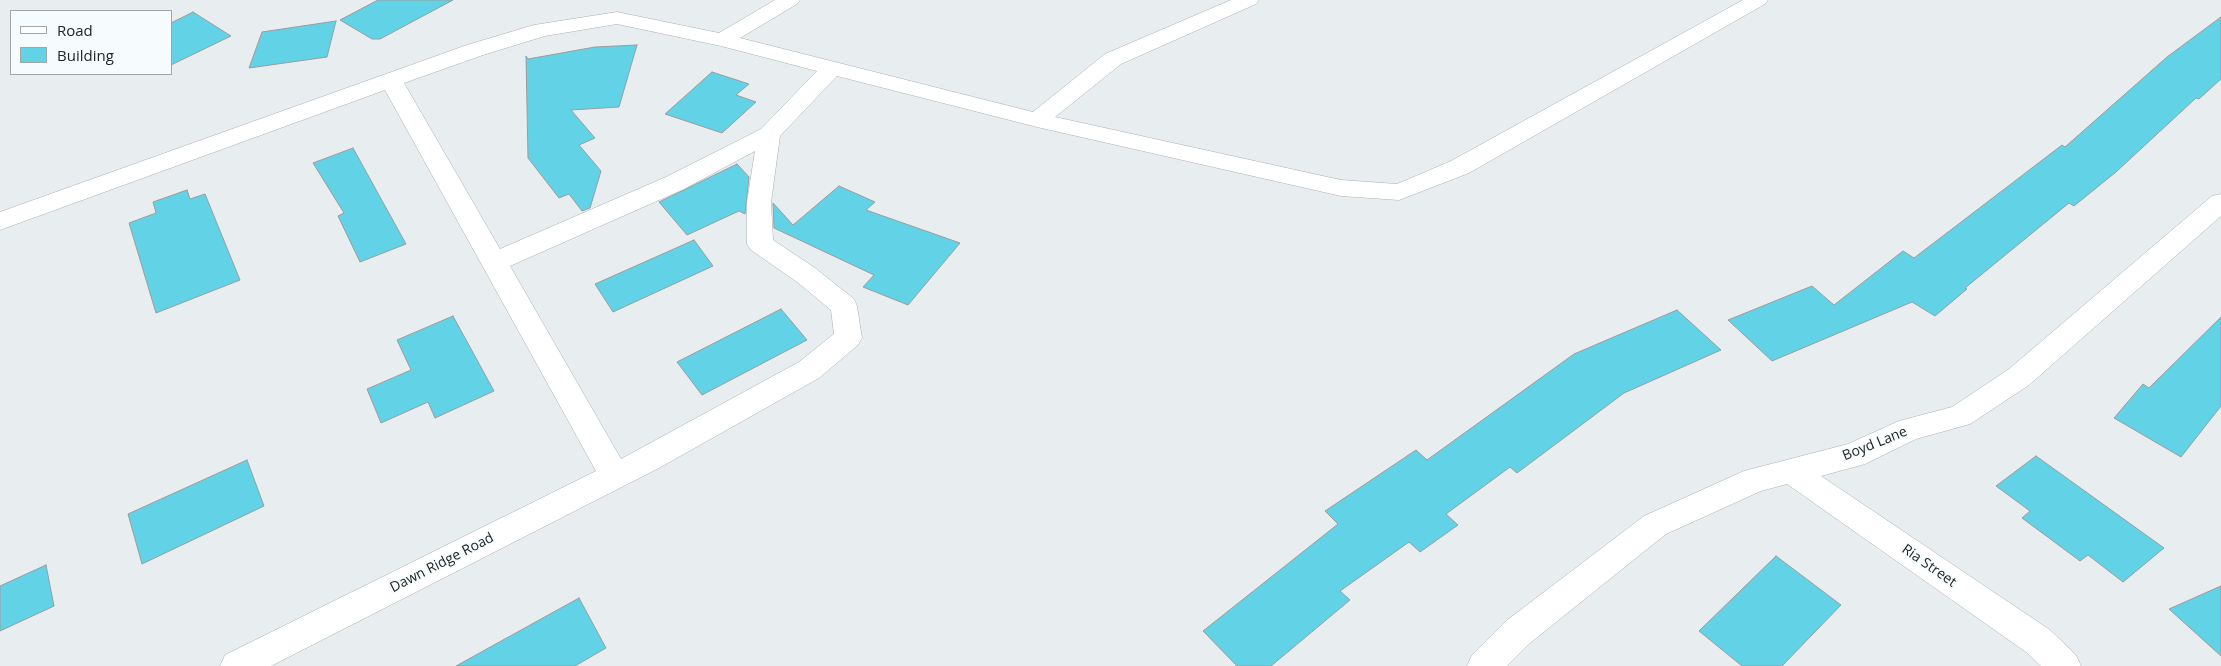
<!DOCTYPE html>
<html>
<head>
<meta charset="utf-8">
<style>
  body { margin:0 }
  #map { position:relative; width:2221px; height:666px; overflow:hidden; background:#e8eeef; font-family:"Open Sans",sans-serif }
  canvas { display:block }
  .legend { position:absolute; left:10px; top:10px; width:162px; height:65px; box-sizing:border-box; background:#f6fcfd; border:1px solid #a1a6a7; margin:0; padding:6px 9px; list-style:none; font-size:15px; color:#222425 }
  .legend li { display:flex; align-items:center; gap:10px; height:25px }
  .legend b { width:25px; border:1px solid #a1a6a7 }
</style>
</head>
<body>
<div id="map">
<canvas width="2221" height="666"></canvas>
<ul class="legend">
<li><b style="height:6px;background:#fff"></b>Road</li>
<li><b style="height:14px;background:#62d2e7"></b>Building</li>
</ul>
</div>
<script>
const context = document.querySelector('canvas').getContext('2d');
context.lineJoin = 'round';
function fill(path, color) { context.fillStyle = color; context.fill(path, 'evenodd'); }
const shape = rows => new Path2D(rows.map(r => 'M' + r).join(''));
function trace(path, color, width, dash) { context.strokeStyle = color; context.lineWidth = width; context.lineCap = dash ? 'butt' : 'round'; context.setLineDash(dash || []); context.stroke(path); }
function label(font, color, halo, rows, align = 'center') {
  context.font = font + ' "Open Sans",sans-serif'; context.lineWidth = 4; context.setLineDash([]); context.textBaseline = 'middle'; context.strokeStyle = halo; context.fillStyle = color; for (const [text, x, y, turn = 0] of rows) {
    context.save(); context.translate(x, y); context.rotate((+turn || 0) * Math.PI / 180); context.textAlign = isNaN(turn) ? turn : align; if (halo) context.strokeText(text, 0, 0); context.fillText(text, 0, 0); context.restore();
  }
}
const building = shape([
  [378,0,453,0,380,39,372,39,340,20,378,0],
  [193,12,231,36,171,65,171,23,193,12],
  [2221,17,2221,79,2199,99,2196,98,2116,172,2074,206,2069,203,1965,288,1967,289,1935,316,1912,302,1772,361,1728,320,1812,286,1834,305,1903,251,1914,258,2062,145,2065,147,2167,57,2221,17],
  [336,21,327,57,249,68,262,32,336,21],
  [637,45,619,107,571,110,595,138,579,145,601,171,590,208,582,211,569,194,559,198,528,158,526,56,528,59,595,47,637,45],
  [712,72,749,84,736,95,756,102,722,133,665,114,712,72],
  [353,148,406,244,360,262,338,216,344,213,313,163,353,148],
  [737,164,749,177,745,214,739,211,687,235,659,202,737,164],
  [839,186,875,202,866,210,960,243,908,305,863,287,874,275,774,228,773,203,793,225,839,186],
  [187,190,190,199,205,194,240,280,156,313,129,223,156,213,153,202,187,190],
  [694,240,713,266,613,312,595,284,694,240],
  [781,309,807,340,702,395,677,362,781,309],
  [1677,310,1721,350,1624,393,1517,473,1510,467,1446,514,1458,525,1420,552,1409,542,1340,591,1350,600,1271,666,1237,666,1203,631,1338,524,1325,511,1416,450,1427,460,1574,354,1677,310],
  [453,316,494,391,435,418,428,402,381,423,367,389,411,370,397,340,453,316],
  [2221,317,2221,406,2181,457,2114,418,2143,384,2149,388,2221,317],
  [2036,456,2164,548,2123,582,2088,555,2080,561,2022,518,2030,511,1996,486,2036,456],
  [247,460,264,506,142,564,128,514,247,460],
  [1776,556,1841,605,1782,666,1742,666,1699,631,1776,556],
  [46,565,54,606,0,631,0,586,46,565],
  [2221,586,2221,656,2169,609,2221,586],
  [579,598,606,648,575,666,456,666,579,598]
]);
const minor = shape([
  [775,0,800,0,797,4,740,38,1033,112,1105,54,1231,0,1259,0,1256,4,1121,64,1055,117,1341,180,1397,184,1451,161,1743,0,1768,0,1765,4,1469,173,1399,200,1341,196,1037,127,837,76,780,136,771,202,773,240,815,268,854,299,857,306,862,338,858,345,819,378,659,468,271,666,220,666,225,655,596,471,385,90,0,230,0,212,467,45,534,25,617,12,719,33,775,0],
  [617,24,721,46,817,71,761,129,666,177,500,249,404,83,483,55,545,36,617,24],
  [755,151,747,202,747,244,751,250,797,282,831,310,834,334,799,362,621,459,510,266,684,189,755,151],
  [2221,194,2221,216,2029,385,1970,424,1916,439,1865,464,1821,476,2050,630,2076,655,2081,666,2041,666,2026,652,1787,484,1761,491,1666,534,1530,643,1507,666,1467,666,1472,655,1506,621,1644,516,1744,471,1848,444,1899,421,1952,407,2009,369,2212,196,2221,194]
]);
const streetNames = [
  ["Boyd Lane",1875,444,-22],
  ["Dawn Ridge Road",442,563,-27],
  ["Ria Street",1929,566,35]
];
fill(building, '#62d2e7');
trace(building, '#989d9e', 1);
trace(minor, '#aaafb0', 1);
fill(minor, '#fff');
label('14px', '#222425', '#f6fcfd', streetNames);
</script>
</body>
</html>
